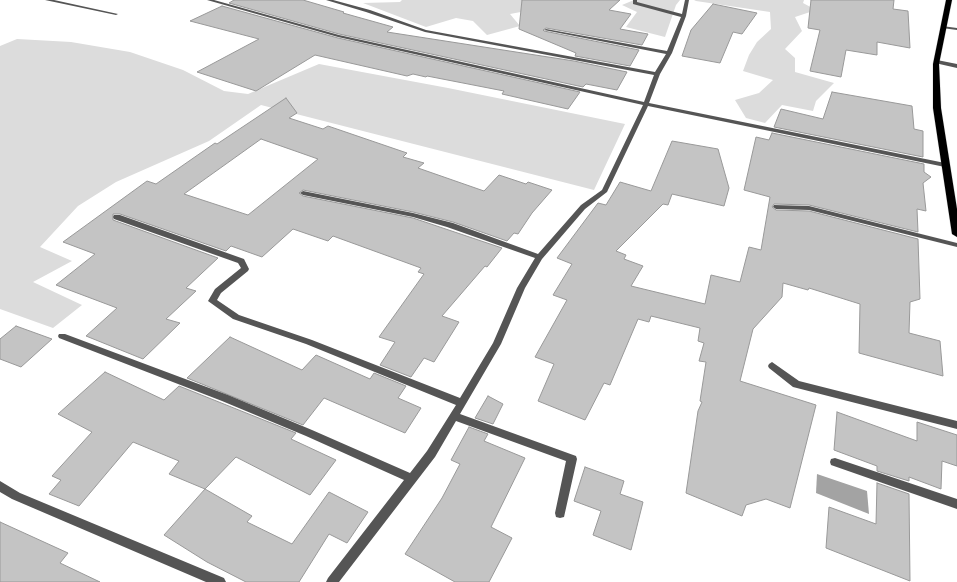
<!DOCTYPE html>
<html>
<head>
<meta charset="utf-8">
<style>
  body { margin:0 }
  canvas { display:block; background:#fff }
</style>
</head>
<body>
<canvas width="957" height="582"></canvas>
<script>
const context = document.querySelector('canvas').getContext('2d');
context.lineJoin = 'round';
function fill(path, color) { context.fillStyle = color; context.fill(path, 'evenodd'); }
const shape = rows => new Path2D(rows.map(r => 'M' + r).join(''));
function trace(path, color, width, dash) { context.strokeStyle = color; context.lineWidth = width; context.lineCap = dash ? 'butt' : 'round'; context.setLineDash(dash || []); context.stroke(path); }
const green = shape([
  [402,0,542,0,542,8,510,14,520,26,487,35,473,21,456,18,426,27,363,3,400,2],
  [634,0,680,0,676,5,665,37,626,27,637,12,622,5],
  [694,0,804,0,803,3,816,10,795,17,802,31,785,49,795,58,795,72,834,83,816,101,813,111,782,105,765,123,746,118,735,100,759,93,773,80,743,71,749,55,757,42,771,29,770,12,696,1],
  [17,39,71,42,130,52,183,70,224,91,248,94,319,64,448,88,625,124,594,190,261,105,209,141,116,182,78,206,40,247,72,261,33,282,82,305,53,328,0,309,0,46]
]);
const water = shape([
  [817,474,867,491,869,514,816,493]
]);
const building = shape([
  [234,0,303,0,344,12,343,13,393,27,387,32,574,61,627,72,617,90,586,84,583,87,339,34,229,3,234,0],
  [522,0,620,0,609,10,631,14,620,29,648,34,642,45,546,28,543,30,544,31,639,50,630,66,575,56,576,53,519,29,522,0],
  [811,0,894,0,893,9,908,11,910,48,877,42,877,55,846,50,841,77,810,71,820,30,808,28,811,0],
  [713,4,757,13,742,34,733,32,720,63,682,56,691,30,713,4],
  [222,6,338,38,580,92,568,109,502,94,504,91,427,76,426,77,413,74,407,76,315,55,256,91,197,72,259,39,190,21,222,6],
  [832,92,912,106,914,129,923,131,923,157,774,127,781,109,823,119,832,92],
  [286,98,297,113,289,118,323,129,328,126,407,153,403,157,424,163,418,168,484,191,499,175,526,184,528,182,552,190,532,213,518,234,514,233,507,241,453,222,413,212,303,190,299,193,303,196,413,218,502,248,487,267,485,266,442,316,459,322,434,362,424,358,411,377,380,365,395,342,379,337,424,274,418,272,421,268,333,236,328,241,293,229,262,257,231,246,226,251,120,214,113,214,113,220,218,258,186,288,196,291,166,319,180,323,143,359,86,336,117,308,56,285,95,254,63,242,147,181,156,184,215,143,217,144,286,98],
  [261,139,318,159,248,215,184,194,261,139],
  [772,133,924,164,924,172,931,177,923,183,926,211,917,209,918,232,809,205,774,204,772,207,776,210,809,211,918,239,920,299,910,302,909,333,940,341,943,376,859,353,860,304,809,288,808,290,783,283,782,297,753,329,740,381,816,405,790,508,766,499,746,505,742,516,686,493,698,411,702,402,700,401,706,362,699,361,704,343,698,341,700,328,651,316,649,322,638,319,610,385,604,383,585,420,538,401,554,364,535,357,567,300,553,295,572,264,557,258,598,203,606,205,620,182,651,191,672,141,718,149,729,188,724,206,672,194,668,205,663,204,616,251,626,255,624,259,643,266,631,286,705,304,711,275,740,282,749,247,761,250,770,197,744,190,756,137,769,140,772,133],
  [16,326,52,339,21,367,0,359,0,339,16,326],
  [230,337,302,370,316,355,370,379,374,373,406,386,398,398,421,408,405,433,324,398,303,425,187,378,230,337],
  [105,372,164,400,179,386,296,433,291,439,336,460,310,495,236,457,205,489,169,474,179,461,133,442,79,506,49,494,61,480,52,476,92,432,58,414,105,372],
  [488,396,503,404,493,424,475,418,488,396],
  [837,412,917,441,917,422,957,435,957,466,942,461,941,489,909,477,909,481,877,471,877,466,834,450,837,412],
  [469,427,488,434,484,441,525,458,491,527,512,538,489,582,455,582,405,554,442,498,460,464,451,460,469,427],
  [585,467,624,481,620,494,643,502,631,550,593,535,601,511,574,501,585,467],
  [877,483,909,494,910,581,826,548,829,507,876,524,877,483],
  [205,489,252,516,247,522,292,544,329,492,368,512,347,543,329,534,299,582,246,582,207,562,164,535,205,489],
  [0,522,68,553,60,563,100,582,0,582,0,522]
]);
const service = shape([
  [942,26,957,28,957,30,942,28,942,26],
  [937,60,957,64,957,68,935,63,935,61,937,60],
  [774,205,809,206,957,243,957,247,809,210,776,209,773,207,774,205],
  [772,362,799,381,957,421,957,429,793,387,769,368,768,366,769,364,772,362],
  [835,458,957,499,957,509,831,465,830,462,831,459,835,458]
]);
const minor = shape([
  [45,0,54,0,118,14,116,15,45,0],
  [207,0,214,0,339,35,644,102,654,75,425,32,366,12,326,0,333,0,370,10,426,30,655,72,666,54,544,30,546,29,667,51,681,17,633,4,633,0,637,0,637,2,682,14,685,0,689,0,686,16,672,53,660,74,649,103,945,163,948,165,945,167,648,106,607,192,585,209,542,259,525,288,501,344,460,414,576,456,577,459,564,517,560,518,556,517,555,513,566,461,456,421,435,457,339,582,326,582,328,578,404,480,306,436,222,401,59,338,58,336,59,334,65,334,228,395,312,430,410,473,427,451,456,405,306,344,233,319,208,301,215,289,241,268,238,263,114,219,113,217,114,215,120,215,244,259,249,269,248,271,221,293,217,300,239,315,312,340,460,398,493,343,517,288,535,258,447,227,413,217,303,195,300,193,303,191,413,213,453,223,538,254,581,205,602,190,643,105,338,37,207,0],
  [0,481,20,493,224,578,226,582,206,582,12,499,0,492,0,481]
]);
const primary = shape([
  [946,0,952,0,939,64,941,108,957,209,957,237,952,234,933,108,933,64,946,0]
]);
fill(green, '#dcdcdc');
fill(water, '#a3a3a3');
fill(building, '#c4c4c4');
trace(building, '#999', 1);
trace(primary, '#dbdbdb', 1);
fill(service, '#555');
fill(minor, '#555');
fill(primary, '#000');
</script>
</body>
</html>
